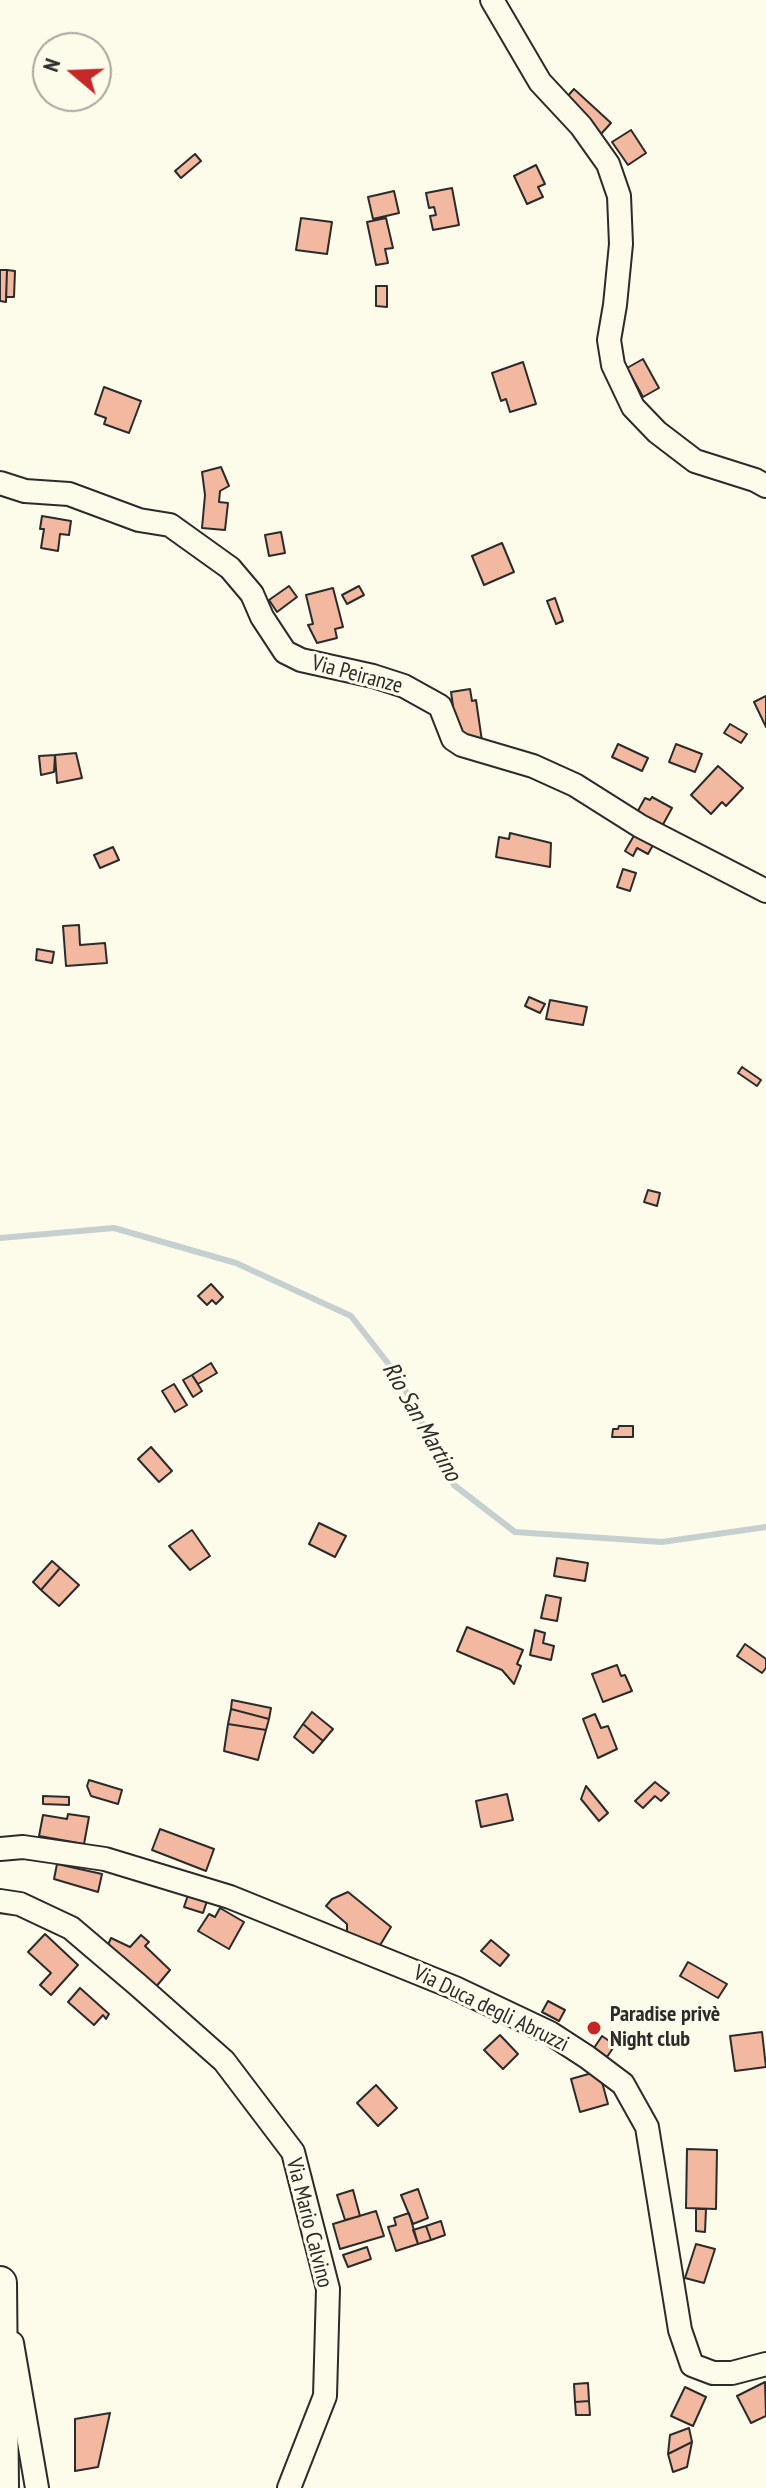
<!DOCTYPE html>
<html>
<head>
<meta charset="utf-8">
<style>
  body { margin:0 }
  #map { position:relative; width:766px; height:2488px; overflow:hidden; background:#fdfbea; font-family:"PT Sans Narrow",sans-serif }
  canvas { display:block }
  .north { position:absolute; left:32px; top:32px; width:80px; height:80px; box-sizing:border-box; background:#fdfbea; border:2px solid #a9a89e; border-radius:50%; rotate:289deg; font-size:22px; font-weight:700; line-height:32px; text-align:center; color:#2b2b2b }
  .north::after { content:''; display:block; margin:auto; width:28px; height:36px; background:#c62828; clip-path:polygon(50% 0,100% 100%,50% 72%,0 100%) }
</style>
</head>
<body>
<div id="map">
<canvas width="766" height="2488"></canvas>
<div class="north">N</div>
</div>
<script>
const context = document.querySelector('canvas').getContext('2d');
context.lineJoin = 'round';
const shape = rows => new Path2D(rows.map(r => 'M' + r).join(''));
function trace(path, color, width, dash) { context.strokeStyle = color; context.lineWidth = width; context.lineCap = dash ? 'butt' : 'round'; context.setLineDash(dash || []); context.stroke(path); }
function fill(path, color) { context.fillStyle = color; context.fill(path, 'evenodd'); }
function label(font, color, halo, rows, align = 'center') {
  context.font = font + ' "PT Sans Narrow",sans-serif'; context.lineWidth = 6; context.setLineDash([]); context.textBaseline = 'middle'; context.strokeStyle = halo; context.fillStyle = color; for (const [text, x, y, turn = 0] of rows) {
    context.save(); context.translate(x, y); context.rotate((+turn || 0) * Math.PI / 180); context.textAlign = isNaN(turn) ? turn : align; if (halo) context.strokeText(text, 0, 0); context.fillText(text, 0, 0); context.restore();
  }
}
const stream = shape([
  [0,1238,114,1228,236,1263,351,1316,398,1376,454,1485,515,1532,662,1542,766,1527]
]);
const building = shape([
  [574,89,611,123,601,134,565,99,574,89],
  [631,130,646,153,628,165,612,142,631,130],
  [195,154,201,161,181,178,175,171,195,154],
  [536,165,545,184,538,187,543,197,527,204,514,176,536,165],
  [452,188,459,225,433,230,430,216,436,215,434,207,429,208,426,193,452,188],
  [394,191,399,213,373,219,368,197,394,191],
  [301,218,332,222,327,254,296,250,301,218],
  [386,218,393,248,385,249,388,263,376,265,367,222,386,218],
  [0,270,7,270,6,302,0,301,0,270],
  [7,270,15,271,14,297,6,297,7,270],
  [376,286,387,286,387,307,376,306,376,286],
  [643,359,659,388,643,397,627,368,643,359],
  [523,362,536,404,510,412,506,399,501,401,492,373,523,362],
  [104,387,141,401,129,433,104,424,106,418,95,414,104,387],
  [221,467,229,486,220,491,219,502,228,503,225,530,202,528,205,495,202,472,221,467],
  [42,516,71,521,69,535,60,534,58,551,41,548,44,529,40,529,42,516],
  [281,532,285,553,269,556,265,535,281,532],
  [502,543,514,572,484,585,472,556,502,543],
  [289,586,297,597,277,612,269,600,289,586],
  [359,586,364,595,347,604,342,595,359,586],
  [333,588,343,627,335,629,337,638,317,643,308,625,313,624,306,595,333,588],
  [555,598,563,621,556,624,547,601,555,598],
  [470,689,472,701,476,700,482,741,465,742,449,706,453,706,451,692,470,689],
  [766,696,766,727,754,702,766,696],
  [730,724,747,734,741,743,724,733,730,724],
  [618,744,648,758,642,771,612,757,618,744],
  [676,744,702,754,695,772,669,762,676,744],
  [76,753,82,778,57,783,55,755,76,753],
  [55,755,54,772,41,775,39,756,55,755],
  [718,766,743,788,726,806,722,802,711,814,691,795,718,766],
  [652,797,672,808,660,830,635,816,645,798,650,800,652,797],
  [639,827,657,838,648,854,637,848,633,856,625,851,639,827],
  [510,833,551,843,550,867,496,857,499,837,509,839,510,833],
  [113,847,119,860,100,868,94,855,113,847],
  [623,869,636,873,630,891,617,887,623,869],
  [79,925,80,945,105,943,107,963,66,966,63,926,79,925],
  [37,949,54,952,52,963,36,960,37,949],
  [529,997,545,1004,540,1013,525,1006,529,997],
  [550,1000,587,1007,583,1025,546,1019,550,1000],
  [742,1067,761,1080,757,1086,738,1073,742,1067],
  [648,1190,660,1193,657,1206,644,1202,648,1190],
  [211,1284,223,1297,216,1304,212,1300,207,1305,198,1296,211,1284],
  [211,1363,217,1373,198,1384,192,1375,211,1363],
  [192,1375,202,1391,193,1397,183,1380,192,1375],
  [174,1384,187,1405,175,1412,162,1391,174,1384],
  [619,1426,633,1426,633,1437,612,1437,613,1429,618,1429,619,1426],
  [151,1447,172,1471,159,1482,138,1459,151,1447],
  [319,1523,346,1536,335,1557,309,1544,319,1523],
  [192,1530,210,1556,190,1570,169,1546,192,1530],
  [557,1558,588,1563,585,1581,554,1576,557,1558],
  [52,1561,60,1568,41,1590,33,1582,52,1561],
  [60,1568,79,1585,59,1606,41,1590,60,1568],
  [546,1595,561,1598,557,1621,541,1618,546,1595],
  [467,1627,523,1650,517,1664,521,1666,514,1684,502,1670,457,1651,467,1627],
  [535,1630,545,1633,543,1643,554,1646,551,1660,530,1655,535,1630],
  [745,1644,766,1659,766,1668,762,1673,737,1656,745,1644],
  [617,1665,621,1676,625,1675,632,1691,603,1702,592,1674,617,1665],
  [232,1700,271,1708,269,1719,231,1709,232,1700],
  [231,1709,269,1719,266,1730,228,1724,231,1709],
  [312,1712,333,1729,323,1741,303,1724,312,1712],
  [595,1714,601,1728,608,1726,617,1749,598,1758,583,1719,595,1714],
  [228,1724,266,1730,258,1760,224,1751,228,1724],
  [303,1724,323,1741,313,1753,294,1737,303,1724],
  [89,1780,122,1790,118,1804,91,1796,87,1786,89,1780],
  [655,1782,669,1793,661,1801,655,1796,643,1808,635,1801,655,1782],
  [586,1786,608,1813,599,1821,581,1799,586,1786],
  [507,1794,513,1820,481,1827,476,1801,507,1794],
  [43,1796,69,1797,69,1805,43,1804,43,1796],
  [68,1814,89,1817,84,1844,39,1836,43,1815,67,1819,68,1814],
  [160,1829,214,1849,206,1871,152,1850,160,1829],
  [57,1864,102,1874,98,1892,54,1879,57,1864],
  [189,1892,208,1898,203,1913,184,1907,189,1892],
  [348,1892,391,1927,379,1947,347,1934,347,1924,326,1906,332,1899,348,1892],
  [220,1908,244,1922,229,1949,198,1931,209,1914,215,1917,220,1908],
  [45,1934,78,1965,51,1995,40,1985,51,1973,28,1952,45,1934],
  [141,1935,149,1942,145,1946,170,1970,155,1988,108,1945,111,1938,130,1947,141,1935],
  [491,1940,509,1955,500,1966,481,1951,491,1940],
  [688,1962,727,1984,718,1998,680,1976,688,1962],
  [80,1988,109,2014,106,2019,103,2015,94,2025,68,2002,80,1988],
  [548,2001,565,2010,559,2021,542,2012,548,2001],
  [762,2032,766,2067,735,2071,730,2036,762,2032],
  [500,2035,518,2054,503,2069,484,2050,500,2035],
  [602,2036,615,2045,607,2057,594,2048,602,2036],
  [599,2071,608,2104,580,2112,571,2079,599,2071],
  [376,2085,397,2108,378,2126,357,2103,376,2085],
  [687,2149,717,2150,716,2209,686,2208,687,2149],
  [418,2189,428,2218,413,2224,401,2195,418,2189],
  [353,2190,360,2216,345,2220,337,2195,353,2190],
  [696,2209,706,2209,705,2232,696,2231,696,2209],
  [376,2211,384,2236,340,2249,333,2224,376,2211],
  [409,2213,418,2244,396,2251,388,2227,396,2225,394,2218,409,2213],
  [441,2221,445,2235,431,2240,426,2226,441,2221],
  [426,2226,431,2240,418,2244,413,2230,426,2226],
  [696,2244,715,2249,704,2283,685,2278,696,2244],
  [367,2247,371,2259,348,2267,343,2255,367,2247],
  [765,2382,766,2416,751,2423,737,2396,765,2382],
  [588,2383,589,2401,575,2402,574,2384,588,2383],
  [685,2387,706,2397,693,2426,671,2416,685,2387],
  [589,2401,590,2415,576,2415,575,2402,589,2401],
  [110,2413,98,2467,75,2471,75,2419,110,2413],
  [689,2428,692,2442,668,2454,670,2435,689,2428],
  [692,2442,687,2467,673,2472,668,2454,692,2442]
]);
const minor = shape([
  [492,0,540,82,581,126,608,164,619,196,621,244,615,305,609,340,613,365,633,407,657,432,695,461,755,480,766,486],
  [0,483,25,491,69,494,139,520,170,525,230,568,252,594,262,617,285,652,301,660,373,676,404,686,440,706,453,739,462,745,533,766,575,785,640,826,766,891],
  [0,1849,23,1847,105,1859,230,1897,455,1988,550,2033,587,2057,623,2084,647,2127,680,2330,692,2365,713,2373,732,2373,766,2364],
  [0,1901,20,1904,71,1928,138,1985,224,2061,293,2152,328,2289,325,2396,289,2488],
  [12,2343,37,2488]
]);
const highway = shape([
  [0,2283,2,2488]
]);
const markers = [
  [594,2028,8,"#c62828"]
];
const streetNames = [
  ["Via Peiranze",357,675,15],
  ["Via Duca degli Abruzzi",491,2009,26],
  ["Via Mario Calvino",309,2223,76]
];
const poiNames = [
  ["Paradise privè",610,2015],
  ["Night club",610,2040]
];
const waterNames = [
  ["Rio San Martino",421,1422,60]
];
trace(stream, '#c7d0d0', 6);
fill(building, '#f2b8a0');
trace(building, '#2b2b2b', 2);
trace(minor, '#2b2b2b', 26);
trace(highway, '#2b2b2b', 36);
trace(minor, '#fdfbea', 22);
trace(highway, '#fdfbea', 32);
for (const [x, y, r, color] of markers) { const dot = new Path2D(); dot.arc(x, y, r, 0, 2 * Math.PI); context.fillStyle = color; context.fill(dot); trace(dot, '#fdfbea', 3); }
label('22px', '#2b2b2b', '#fdfbea', streetNames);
label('bold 22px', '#2b2b2b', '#fdfbea', poiNames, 'left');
label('italic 24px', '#2b2b2b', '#fdfbea', waterNames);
</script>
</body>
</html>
